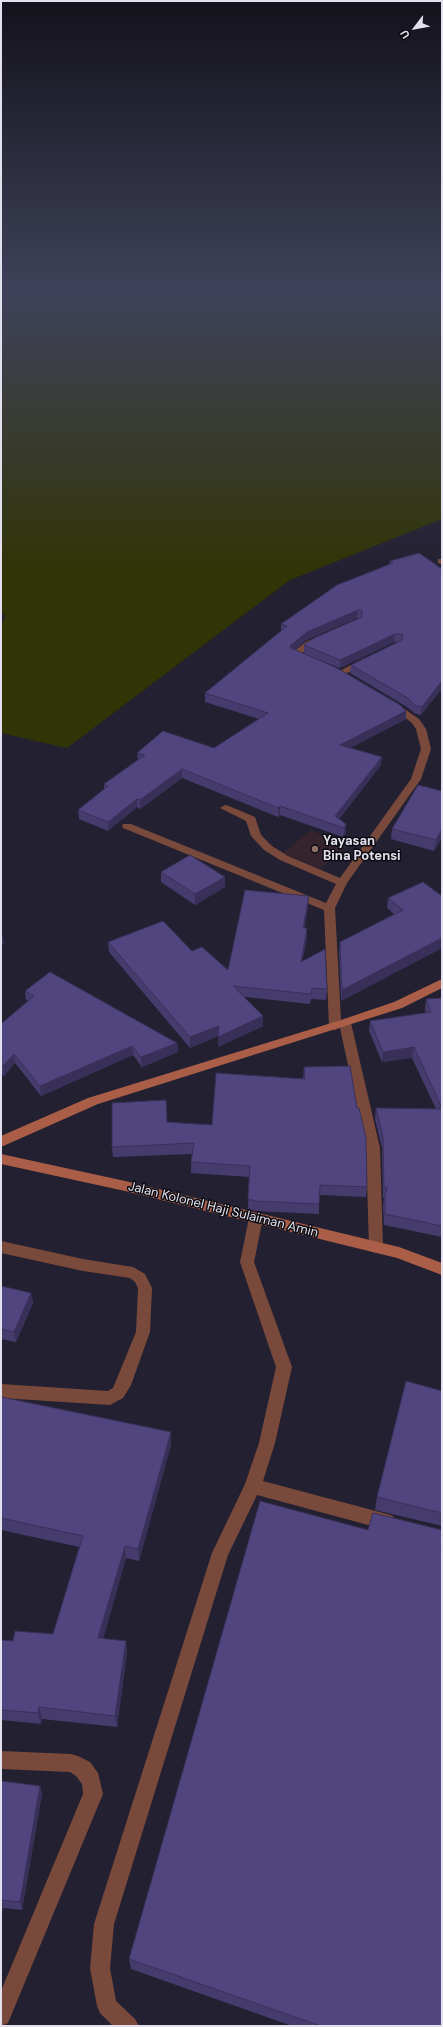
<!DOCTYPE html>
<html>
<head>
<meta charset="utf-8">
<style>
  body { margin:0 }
  #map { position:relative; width:443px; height:2027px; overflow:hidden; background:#232031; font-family:"DM Sans",sans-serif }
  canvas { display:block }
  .frame { position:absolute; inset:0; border:2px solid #e1e0ec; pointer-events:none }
  .north { position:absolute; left:395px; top:8px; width:40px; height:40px; -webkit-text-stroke:3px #0c0b12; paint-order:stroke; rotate:238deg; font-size:11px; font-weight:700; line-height:16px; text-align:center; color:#e1e0ec }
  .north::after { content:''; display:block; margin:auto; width:14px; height:18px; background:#e1e0ec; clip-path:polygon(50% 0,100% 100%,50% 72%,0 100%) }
</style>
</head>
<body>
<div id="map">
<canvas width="443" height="2027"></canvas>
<div class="frame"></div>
<div class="north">U</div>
</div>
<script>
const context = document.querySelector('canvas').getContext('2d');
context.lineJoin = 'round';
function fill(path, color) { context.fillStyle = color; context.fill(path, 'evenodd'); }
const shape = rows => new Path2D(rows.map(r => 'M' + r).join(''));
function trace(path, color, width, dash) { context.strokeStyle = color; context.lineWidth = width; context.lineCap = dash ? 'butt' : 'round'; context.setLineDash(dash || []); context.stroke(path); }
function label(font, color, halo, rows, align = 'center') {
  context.font = font + ' "DM Sans",sans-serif'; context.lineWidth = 3; context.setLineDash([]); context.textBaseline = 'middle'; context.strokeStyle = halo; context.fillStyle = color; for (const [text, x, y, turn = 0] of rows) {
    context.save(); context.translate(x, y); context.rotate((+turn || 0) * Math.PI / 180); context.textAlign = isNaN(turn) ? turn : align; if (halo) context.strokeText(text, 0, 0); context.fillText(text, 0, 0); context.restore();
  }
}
const education = shape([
  [311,830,347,846,320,869,283,853]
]);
const green = shape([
  [1,292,442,292,442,519,290,580,67,748,1,733,1,627,5,616,1,612]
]);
const lane = shape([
  [256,1213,261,1214,263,1218,254,1262,292,1367,275,1443,263,1481,387,1514,393,1516,395,1522,393,1528,387,1530,257,1495,228,1555,114,1924,110,1968,116,2001,135,2019,139,2026,113,2026,100,2013,97,2006,90,1968,94,1924,212,1553,245,1484,259,1443,276,1367,240,1262,249,1218,251,1214,256,1213],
  [1,1241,83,1259,133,1267,145,1274,152,1288,150,1332,131,1385,123,1398,110,1405,1,1398,1,1384,108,1391,113,1388,136,1332,138,1288,135,1282,130,1278,83,1271,1,1253,1,1241]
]);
const street = shape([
  [438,559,442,559,442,564,438,563,438,559],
  [318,637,321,638,321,642,313,645,301,654,308,658,308,662,302,662,291,654,307,641,318,637],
  [364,658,367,659,367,663,343,675,340,676,336,673,364,658],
  [393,701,419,719,426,729,431,749,421,779,347,883,335,908,341,1020,349,1020,351,1023,380,1148,383,1247,381,1251,376,1253,371,1251,369,1247,366,1148,340,1028,335,1030,331,1029,329,1026,324,910,123,828,122,826,123,824,131,824,326,903,336,884,280,860,264,850,251,836,246,821,220,808,225,805,229,806,255,817,261,835,272,846,288,856,340,878,411,779,421,749,416,729,412,723,390,706,388,704,393,701],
  [1,1751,71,1754,78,1756,90,1762,98,1773,103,1794,8,2023,2,2026,1,1991,83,1794,82,1784,76,1776,70,1772,1,1769,1,1751]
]);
const secondary = shape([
  [442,979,442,988,402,1008,98,1104,1,1147,1,1136,88,1098,341,1020,394,1002,442,979],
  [1,1154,125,1181,399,1247,442,1263,442,1275,397,1258,125,1191,1,1164,1,1154]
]);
const wall = shape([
  [390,561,442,569,421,715,416,714,407,707,350,673,351,665,399,642,394,642,340,668,304,654,304,645,360,618,357,618,306,640,295,650,406,711,406,719,350,748,381,765,339,819,346,824,346,833,343,837,280,815,278,817,182,778,140,809,137,807,108,831,79,819,78,810,104,790,104,784,138,760,137,753,214,748,259,719,205,702,205,693,281,631,281,624,389,564],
  [442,791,442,837,434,851,391,839,392,829],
  [161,872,225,887,195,905,161,882],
  [442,896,442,948,341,1001,339,952,340,942,394,914,387,908,388,898],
  [308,907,304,928,307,928,307,939,302,961,327,989,326,1000,311,999,310,1004,245,997,263,1026,218,1047,218,1036,190,1048,109,952,108,942,192,951,228,970],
  [25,991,177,1043,178,1052,142,1067,133,1055,41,1096,15,1063,4,1076,1,1074,1,1024,28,1001,26,1000],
  [442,998,442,1237,384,1225,383,1207,384,1198,383,1198,382,1148,375,1119,376,1108,436,1109,412,1058,382,1062,369,1031,370,1021,426,1013,425,1009,426,999],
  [304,1067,367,1187,366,1197,319,1195,319,1214,256,1211,248,1209,249,1177,191,1173,191,1162,192,1154,113,1157,112,1147,167,1122,212,1125,303,1079],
  [1,1286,31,1293,33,1303,16,1342,1,1339],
  [442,1391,442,1526,375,1510,377,1497],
  [1,1397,171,1432,171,1445,139,1561,126,1558,103,1639,126,1641,127,1653,117,1727,42,1719,41,1724,1,1720,1,1640,13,1641,53,1634,79,1547,1,1530],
  [368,1530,441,1550,442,2026,292,2026,131,1969,129,1959],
  [1,1781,40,1786,42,1794,22,1910,3,1908,1,1915]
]);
const shadedWall = shape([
  [358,610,357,618,306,640,290,654,290,646,307,632],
  [395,634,394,642,340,668,340,660],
  [442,681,442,689,421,715,422,707],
  [406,711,406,719,339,753,340,745],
  [382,757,381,765,334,824,335,816],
  [182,769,182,778,140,809,140,800],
  [137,799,137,807,108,831,108,822],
  [280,806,280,815,278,817,278,808],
  [346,824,346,833,343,837,344,828],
  [442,829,442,837,434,851,436,840],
  [225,877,225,887,195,905,195,894],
  [309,896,308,907,303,938,303,928],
  [307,928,307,939,300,972,301,962],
  [2,933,4,943,1,946,1,935],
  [442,938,442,948,341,1001,342,990],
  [263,1016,263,1026,218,1047,218,1037],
  [219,1026,219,1036,190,1048,190,1037],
  [177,1043,178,1052,142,1067,141,1057],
  [132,1046,133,1055,41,1096,40,1086],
  [414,1047,412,1058,382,1062,383,1052],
  [14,1054,15,1063,4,1076,3,1066],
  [31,1293,33,1303,16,1342,14,1332],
  [171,1432,171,1445,139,1561,138,1549],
  [125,1546,126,1558,100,1650,98,1638],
  [126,1641,127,1653,117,1727,115,1716],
  [39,1707,42,1719,41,1724,38,1713],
  [40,1786,42,1794,22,1910,20,1902],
  [1,1901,3,1908,1,1915]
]);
const building = shape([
  [419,553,442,569,442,681,422,707,416,706,408,698,351,665,402,640,403,634,395,634,340,660,304,645,314,638,362,617,362,611,358,610,307,632,290,646,291,648,337,668,400,705,406,711,340,745,382,757,335,816,346,824,344,828,280,806,278,808,182,769,140,800,137,799,108,822,78,810,108,786,104,784,145,755,137,753,163,731,214,748,268,713,205,693,287,626,281,624,337,585,393,563,390,561,419,553],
  [418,785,442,791,442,829,436,840,392,829,418,785],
  [190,855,225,877,195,894,161,872,190,855],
  [423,882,442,896,442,938,342,990,340,942,403,910,388,898,423,882],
  [245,890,309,896,303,928,307,928,301,962,325,949,327,989,312,988,311,994,233,986,263,1016,218,1037,219,1026,190,1037,108,942,163,921,192,951,202,947,228,970,245,890],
  [50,972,177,1043,141,1057,132,1046,40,1086,14,1054,3,1066,1,1065,1,1024,34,996,25,991,50,972],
  [442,998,442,1108,414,1047,383,1052,370,1021,431,1012,426,999,442,998],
  [350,1066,357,1108,359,1108,366,1138,367,1187,320,1185,319,1204,256,1201,248,1199,250,1166,191,1162,194,1143,112,1147,112,1103,166,1100,167,1122,212,1125,216,1073,305,1079,304,1067,350,1066],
  [376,1108,442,1109,442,1226,385,1214,385,1197,387,1187,384,1187,383,1137,376,1108],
  [1,1286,31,1293,14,1332,1,1329,1,1286],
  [406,1381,442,1391,442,1513,377,1497,406,1381],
  [1,1397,171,1432,138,1549,125,1546,98,1638,126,1641,115,1716,39,1707,38,1713,1,1710,1,1640,13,1641,15,1631,53,1634,83,1536,1,1518,1,1397],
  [260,1501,368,1530,373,1513,442,1530,442,1547,441,1550,442,1550,442,2026,321,2026,129,1959,260,1501],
  [1,1781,40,1786,20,1902,1,1900,1,1781]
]);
const markers = [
  [315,849,4,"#8d6e63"]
];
const poiNames = [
  ["Yayasan",323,842],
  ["Bina Potensi",323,857]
];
const streetNames = [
  ["Jalan Kolonel Haji Sulaiman Amin",223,1210,14]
];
fill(education, '#35242e');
fill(green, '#313405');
fill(lane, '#794a3c');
fill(street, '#794a3c');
fill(secondary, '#aa5e48');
fill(wall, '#463b6d');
fill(shadedWall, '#393059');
fill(building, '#51457f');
trace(building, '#393059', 1);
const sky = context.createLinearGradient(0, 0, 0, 576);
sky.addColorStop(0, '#13121b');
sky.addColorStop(0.51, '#3f425a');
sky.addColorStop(1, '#3f425a00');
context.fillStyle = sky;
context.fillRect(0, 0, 443, 576);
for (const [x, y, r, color] of markers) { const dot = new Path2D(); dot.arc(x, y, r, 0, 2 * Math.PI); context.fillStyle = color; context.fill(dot); trace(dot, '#0c0b12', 1.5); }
label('bold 13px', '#e1e0ec', '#0c0b12', poiNames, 'left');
label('13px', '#e1e0ec', '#0c0b12', streetNames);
</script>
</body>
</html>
